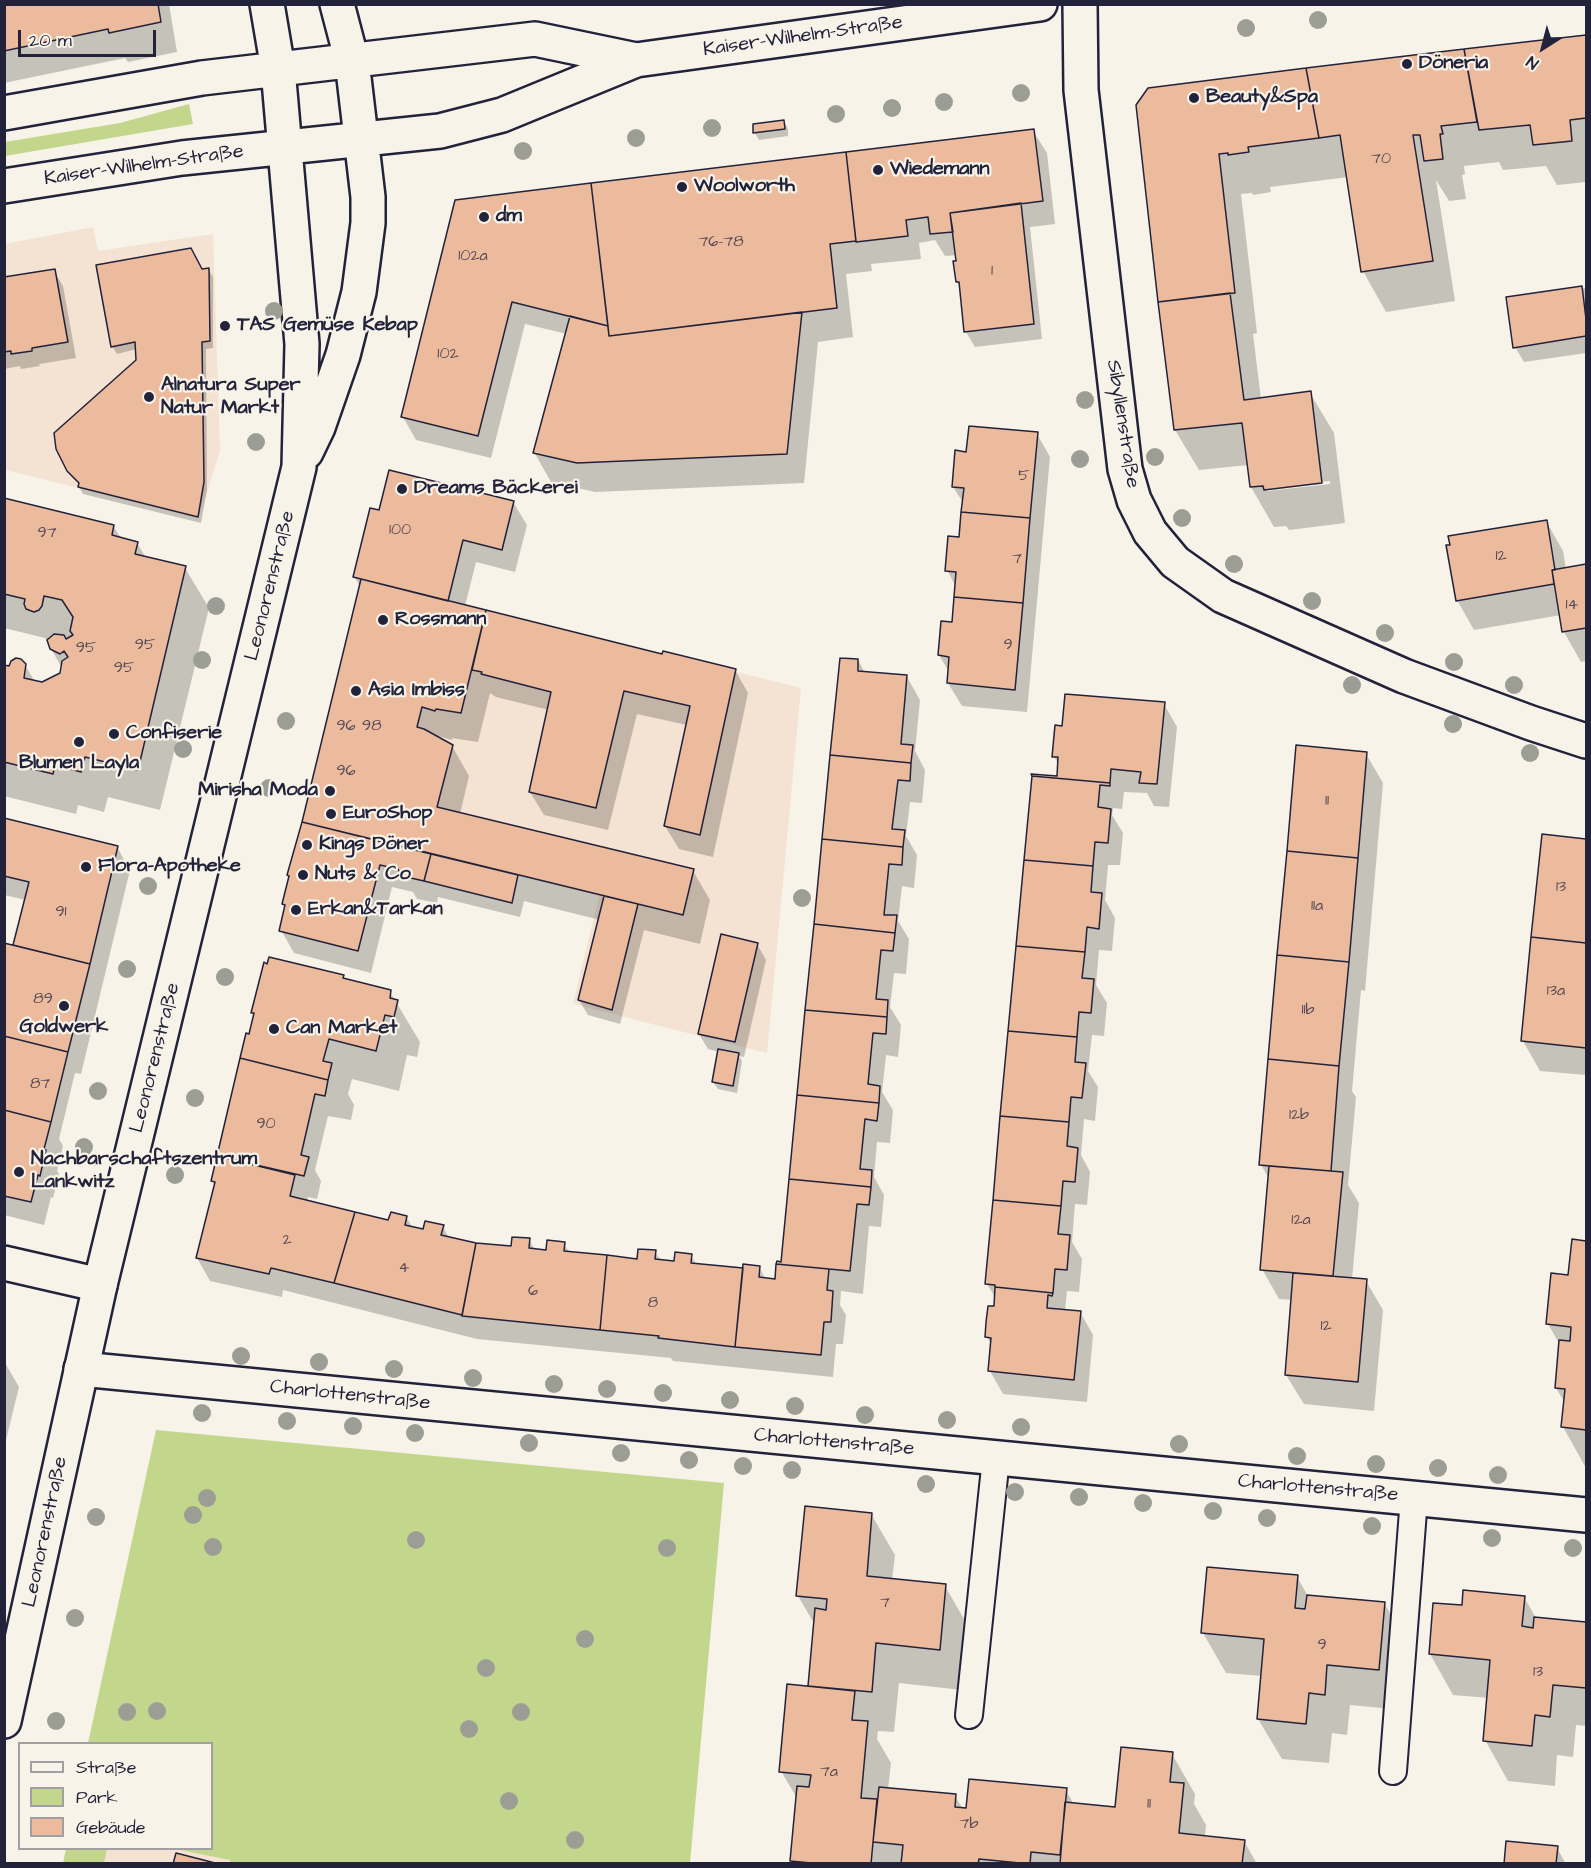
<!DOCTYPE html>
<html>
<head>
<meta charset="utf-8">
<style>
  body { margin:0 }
  #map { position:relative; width:1591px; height:1868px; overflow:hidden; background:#f7f3e8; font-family:"Architects Daughter",sans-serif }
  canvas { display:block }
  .frame { position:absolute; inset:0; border:6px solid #22223b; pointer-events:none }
  .legend { position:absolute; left:18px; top:1742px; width:195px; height:108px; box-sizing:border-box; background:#f7f3e8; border:2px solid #a29fa3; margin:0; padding:8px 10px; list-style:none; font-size:18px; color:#22223b }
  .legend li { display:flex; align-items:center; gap:12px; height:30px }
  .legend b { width:30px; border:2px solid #a29fa3 }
  .north { position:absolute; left:1513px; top:18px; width:60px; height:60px; -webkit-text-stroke:4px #f7f3e8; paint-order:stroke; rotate:216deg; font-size:16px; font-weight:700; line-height:24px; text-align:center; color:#22223b }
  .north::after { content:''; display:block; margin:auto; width:21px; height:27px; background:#22223b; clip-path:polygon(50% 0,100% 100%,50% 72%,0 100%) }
  .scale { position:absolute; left:18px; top:30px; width:138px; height:27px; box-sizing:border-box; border:3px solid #22223b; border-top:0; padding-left:8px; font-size:18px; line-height:21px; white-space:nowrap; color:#22223b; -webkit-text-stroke:4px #f7f3e8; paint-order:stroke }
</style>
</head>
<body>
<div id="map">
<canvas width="1591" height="1868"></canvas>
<div class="frame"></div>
<ul class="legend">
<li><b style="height:8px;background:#f7f3e8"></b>Straße</li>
<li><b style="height:16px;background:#c3d78c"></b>Park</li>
<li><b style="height:16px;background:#ecbb9d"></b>Gebäude</li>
</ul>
<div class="north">N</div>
<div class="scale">20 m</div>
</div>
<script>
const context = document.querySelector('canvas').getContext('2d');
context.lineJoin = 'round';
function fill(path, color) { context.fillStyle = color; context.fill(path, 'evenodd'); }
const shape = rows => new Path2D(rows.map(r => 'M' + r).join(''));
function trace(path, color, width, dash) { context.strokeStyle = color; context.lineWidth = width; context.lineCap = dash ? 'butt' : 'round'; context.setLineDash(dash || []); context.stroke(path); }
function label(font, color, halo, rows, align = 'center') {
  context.font = font + ' "Architects Daughter",sans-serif'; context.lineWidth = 4.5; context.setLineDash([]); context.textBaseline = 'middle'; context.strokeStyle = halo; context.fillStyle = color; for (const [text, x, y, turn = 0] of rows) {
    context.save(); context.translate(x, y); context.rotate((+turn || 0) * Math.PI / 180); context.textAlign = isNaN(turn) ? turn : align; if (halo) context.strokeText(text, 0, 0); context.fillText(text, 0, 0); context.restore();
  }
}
const built = shape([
  [93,227,98,251,213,234,220,451,199,517,5,470,5,244],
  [361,579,801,688,767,1053,573,1004,599,896,302,822],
  [107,1848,175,1849,231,1860,230,1864,104,1864]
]);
const green = shape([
  [189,104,193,124,5,156,5,142,120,123],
  [156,1430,724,1483,690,1863,230,1864,230,1860,175,1849,212,1848,212,1744,88,1743],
  [66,1849,66,1848,107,1849,104,1863,63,1863]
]);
const shadow = shape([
  [4,4,169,4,177,52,128,62,125,58,4,83],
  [1586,37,1586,182,1557,185,1546,166,1503,170,1499,162,1464,166,1465,174,1462,175,1466,199,1449,201,1436,180,1455,301,1386,312,1363,271,1348,177,1270,187,1271,192,1253,195,1252,193,1241,194,1257,333,1253,334,1261,399,1310,393,1334,433,1345,523,1289,530,1286,526,1274,527,1251,487,1248,465,1199,470,1175,430,1137,105,1149,89],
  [1330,481,1330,484,1267,491,1267,488],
  [784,121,788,129,788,136,759,140,755,133,754,126],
  [1033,131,1047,153,1055,224,1030,227,1042,339,975,347,966,332,961,289,957,282,957,255,945,256,935,240,919,243,921,259,871,264,872,271,846,274,853,337,818,342,804,483,595,492,551,482,534,452,567,334,525,324,491,458,416,440,403,417,456,201],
  [202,270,209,270,213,277,213,348,206,349,207,490,201,523,83,494,79,487,80,485,73,478,63,461,137,361,137,349,117,354,112,346],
  [54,271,63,286,76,358,39,364,40,366,21,369,20,366,4,369,4,279],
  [1586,288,1586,353,1524,362,1515,347,1507,299],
  [1037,434,1050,457,1027,712,962,706,948,683,949,672,939,655,953,624,956,587,947,570,961,539,964,504,953,487,968,454],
  [4,499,113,526,121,538,137,543,146,558,185,568,209,608,160,810,108,797,104,812,78,805,76,814,4,796,4,666,9,667,25,665,35,682,42,684,61,674,62,668,45,638,4,628],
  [513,502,527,525,515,572,476,562,465,606,663,656,735,670,748,693,713,857,679,849,665,826,687,725,637,714,608,830,544,815,530,792,549,710,496,697,490,693,478,742,452,738,452,740,435,735,452,746,469,776,460,814,693,871,710,900,700,944,644,930,620,1024,588,1015,579,1000,600,920,524,901,520,917,438,897,437,903,417,899,413,892,392,887,371,973,294,953,281,930,286,908,283,904,290,877,289,875,304,821,360,587,355,577,380,512],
  [1546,521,1563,551,1566,569,1586,566,1586,661,1581,662,1564,632,1561,615,1474,630,1457,600],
  [858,660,865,673,907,677,920,700,915,751,925,770,922,803,910,802,906,836,917,855,914,888,902,886,898,921,909,939,906,974,894,973,890,1007,901,1025,898,1057,886,1055,882,1092,893,1110,890,1143,877,1142,874,1177,884,1195,881,1227,869,1226,863,1294,841,1291,840,1305,846,1315,843,1344,836,1344,833,1377,673,1361,671,1358,477,1339,283,1290,282,1297,210,1281,197,1258,215,1186,212,1180,247,1035,251,1035,255,1017,253,1013,343,976,345,980,390,992,420,1042,417,1057,407,1055,399,1091,352,1079,348,1094,354,1105,351,1120,328,1116,315,1170,321,1181,317,1199,308,1197,307,1201,389,1222,406,1217,413,1228,424,1231,443,1227,449,1238,476,1245,512,1248,529,1240,535,1250,547,1252,564,1244,570,1253,639,1260,655,1252,661,1261,675,1263,691,1256,697,1265,744,1270,759,1267,766,1280,777,1281,783,1264],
  [1164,704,1177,727,1169,807,1154,806,1147,793,1124,792,1122,809,1113,808,1112,815,1123,833,1120,865,1108,865,1105,900,1115,918,1112,951,1099,950,1096,985,1107,1003,1104,1036,1092,1035,1088,1071,1098,1087,1095,1121,1084,1119,1081,1155,1090,1172,1087,1205,1075,1204,1072,1242,1082,1259,1079,1292,1067,1291,1065,1311,1080,1312,1093,1335,1087,1402,1003,1394,990,1371,992,1346,987,1337,995,1308,996,1299,987,1284,1058,778,1059,766,1054,756,1063,727],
  [1366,754,1383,783,1365,991,1361,990,1352,1091,1356,1097,1348,1185,1359,1203,1352,1279,1366,1281,1383,1310,1374,1411,1304,1404,1286,1375,1293,1300,1279,1299,1262,1269,1270,1180,1261,1165],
  [4,819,117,847,130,870,81,1074,75,1073,59,1139,63,1146,57,1171,59,1174,53,1198,51,1197,44,1225,4,1215,4,944,14,947,26,900,4,895],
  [1543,836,1586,840,1586,1075,1540,1071,1523,1041],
  [757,944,766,960,744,1057,739,1056,742,1061,737,1093,718,1089,713,1082,719,1052,708,1049,699,1034],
  [1573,1241,1586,1242,1586,1468,1563,1427,1565,1403,1556,1388,1560,1345,1548,1324,1570,1277],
  [4,1361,19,1387,4,1448],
  [871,1514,895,1555,892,1580,945,1586,968,1626,962,1690,899,1683,894,1732,878,1731,877,1739,891,1763,888,1789,955,1796,963,1809,1066,1790,1074,1805,1116,1809,1172,1754,1195,1794,1194,1804,1206,1825,1205,1837,1244,1841,1257,1864,794,1864,792,1860,798,1800,781,1771,810,1688,815,1625,798,1596],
  [1297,1577,1308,1596,1384,1603,1408,1644,1402,1710,1350,1705,1347,1735,1332,1733,1329,1763,1282,1759,1258,1719,1262,1676,1226,1673,1203,1633],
  [1524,1597,1536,1618,1586,1623,1586,1726,1576,1725,1573,1757,1557,1755,1555,1786,1508,1781,1485,1740,1489,1698,1453,1695,1430,1654,1463,1607],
  [1557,1848,1566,1864,1506,1864]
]);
const building = shape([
  [4,4,158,4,161,22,109,33,108,29,4,51,4,4],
  [1586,35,1586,118,1570,120,1572,141,1533,145,1530,125,1479,130,1464,49,1586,35],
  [1464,49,1477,122,1441,126,1443,134,1440,134,1443,159,1424,161,1420,135,1413,135,1433,261,1361,272,1340,135,1319,138,1306,68,1464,49],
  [1306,68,1319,138,1248,147,1249,152,1228,155,1228,153,1219,154,1235,293,1158,302,1136,105,1148,88,1306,68],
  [784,120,785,129,753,133,753,124,784,120],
  [1034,129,1043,201,950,213,953,232,930,234,928,217,906,220,908,236,856,242,846,152,1034,129],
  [846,152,856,241,830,244,837,308,609,336,591,183,846,152],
  [591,183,608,326,512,302,478,436,401,417,455,200,591,183],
  [1021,203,1034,324,964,332,959,282,956,282,953,261,956,261,950,213,1021,203],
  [191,248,202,269,209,268,210,341,202,342,204,482,198,517,78,487,79,483,67,471,56,449,54,433,136,360,135,342,111,347,96,265,191,248],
  [55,269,68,342,32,348,32,351,11,354,11,351,4,352,4,277,55,269],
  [1582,286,1586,319,1586,336,1513,348,1506,297,1582,286],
  [1230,293,1244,400,1311,391,1322,483,1264,490,1263,486,1250,487,1242,423,1174,430,1158,302,1230,293],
  [802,312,787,454,577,463,533,453,570,316,608,326,609,336,802,312],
  [969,426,1038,432,1030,518,961,512,964,488,952,487,955,450,966,452,969,426],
  [389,470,514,501,502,550,463,540,448,601,353,577,370,508,379,510,389,470],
  [4,498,114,525,112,535,138,542,135,554,186,566,138,770,85,757,81,772,55,765,53,774,4,762,4,665,9,666,11,661,16,658,21,659,26,664,24,678,42,682,60,673,62,661,68,657,64,651,60,654,50,649,47,640,54,634,64,635,66,639,73,635,70,631,73,617,62,600,44,596,42,606,39,610,34,612,26,609,24,604,25,599,4,594,4,498],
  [961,512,1030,518,1023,603,954,597,956,572,945,571,948,536,959,537,961,512],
  [1547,520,1555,570,1552,570,1554,584,1456,601,1446,545,1450,545,1448,536,1547,520],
  [1586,564,1586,628,1562,632,1552,570,1586,564],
  [361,579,486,610,461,713,436,709,435,711,422,707,417,727,424,729,453,745,437,807,694,869,683,915,302,822,361,579],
  [954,597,1023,603,1015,690,947,683,949,657,938,655,941,621,952,622,954,597],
  [486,610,662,654,663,651,736,669,700,835,664,826,690,706,624,691,596,808,529,792,551,692,481,674,482,672,472,670,486,610],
  [840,658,858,659,858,671,907,675,901,744,913,745,911,763,830,755,840,658],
  [1065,694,1165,702,1157,784,1139,783,1141,772,1111,769,1110,783,1032,776,1031,774,1057,776,1058,757,1052,757,1055,725,1062,726,1065,694],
  [1296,745,1367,752,1358,858,1287,851,1296,745],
  [830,755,911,763,910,781,898,780,892,829,905,830,903,847,822,839,830,755],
  [1032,776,1110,783,1110,786,1100,785,1098,807,1111,809,1108,843,1095,842,1093,866,1024,860,1032,776],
  [4,818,118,846,90,964,13,945,29,882,4,876,4,818],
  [302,822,431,854,424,881,402,876,398,869,380,865,358,951,279,931,285,905,282,904,289,876,287,875,302,822],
  [1542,834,1586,839,1586,943,1531,937,1542,834],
  [822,839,903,847,902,865,889,864,884,915,897,915,895,933,814,924,822,839],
  [1287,851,1358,858,1349,962,1277,955,1287,851],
  [431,854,518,875,512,903,424,881,431,854],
  [1024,860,1093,866,1091,892,1102,893,1099,929,1087,927,1085,952,1016,946,1024,860],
  [604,896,638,904,612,1010,578,1000,604,896],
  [814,924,895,933,893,951,881,950,876,999,888,1000,887,1017,805,1010,814,924],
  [721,934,758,943,735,1042,698,1034,721,934],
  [1531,937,1586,943,1586,1048,1521,1041,1531,937],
  [4,943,90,964,68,1052,4,1036,4,943],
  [1016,946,1085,952,1082,978,1094,979,1091,1013,1079,1012,1077,1037,1008,1031,1016,946],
  [1277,955,1349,962,1339,1066,1268,1059,1277,955],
  [269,957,344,975,343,978,391,990,390,998,398,1000,394,1017,385,1015,376,1051,329,1039,323,1061,332,1063,328,1080,240,1058,246,1033,249,1034,254,1013,251,1013,264,962,267,964,269,957],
  [805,1010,887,1017,886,1034,873,1033,868,1084,880,1086,879,1103,797,1095,805,1010],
  [1008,1031,1077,1037,1075,1062,1086,1063,1082,1098,1071,1097,1069,1122,1000,1116,1008,1031],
  [4,1036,68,1052,51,1122,4,1110,4,1036],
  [718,1049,739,1053,733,1086,712,1082,718,1049],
  [240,1058,328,1080,325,1096,315,1094,301,1155,309,1157,304,1176,217,1156,240,1058],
  [1268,1059,1339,1066,1331,1171,1259,1165,1268,1059],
  [797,1095,879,1103,877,1121,865,1119,860,1169,872,1170,871,1187,789,1179,797,1095],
  [4,1110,51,1122,44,1149,46,1150,40,1176,38,1175,31,1202,4,1196,4,1110],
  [1000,1116,1069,1122,1067,1146,1078,1148,1075,1182,1063,1181,1061,1206,993,1200,1000,1116],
  [217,1156,295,1175,290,1196,355,1212,334,1283,271,1268,269,1274,196,1258,215,1182,211,1181,217,1156],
  [1269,1166,1343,1172,1333,1276,1260,1270,1269,1166],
  [789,1179,871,1187,869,1205,857,1204,850,1271,776,1264,777,1261,781,1262,789,1179],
  [993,1200,1061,1206,1058,1234,1070,1235,1067,1270,1055,1269,1053,1293,995,1287,995,1285,985,1284,993,1200],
  [355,1212,388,1220,391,1212,407,1216,405,1225,423,1229,425,1221,444,1225,441,1235,476,1243,462,1315,334,1283,355,1212],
  [512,1237,530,1238,529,1248,546,1250,547,1240,565,1242,564,1251,607,1255,600,1330,462,1316,476,1243,511,1246,512,1237],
  [1572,1239,1586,1241,1586,1430,1561,1427,1565,1389,1555,1388,1559,1340,1570,1341,1571,1327,1546,1324,1551,1273,1568,1275,1572,1239],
  [638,1249,656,1250,655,1259,674,1261,675,1252,692,1254,691,1263,743,1268,735,1347,658,1338,659,1336,600,1330,607,1255,637,1259,638,1249],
  [743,1264,760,1266,759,1277,775,1279,776,1264,829,1269,827,1290,833,1291,831,1322,824,1322,821,1355,735,1347,743,1264],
  [1293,1273,1367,1279,1358,1382,1285,1375,1293,1273],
  [995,1287,1053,1293,1052,1296,1048,1295,1047,1308,1081,1311,1074,1380,988,1371,991,1338,985,1337,986,1322,988,1306,994,1306,995,1287],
  [805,1506,872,1513,867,1576,946,1584,940,1650,876,1643,872,1692,808,1686,815,1608,826,1610,827,1599,796,1596,805,1506],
  [1207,1567,1298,1575,1295,1608,1305,1609,1307,1595,1385,1602,1379,1670,1327,1665,1325,1695,1309,1693,1306,1724,1257,1719,1264,1639,1201,1633,1207,1567],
  [1463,1590,1525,1596,1522,1626,1533,1628,1534,1617,1586,1622,1586,1688,1553,1685,1550,1717,1535,1715,1532,1746,1483,1741,1490,1660,1429,1654,1433,1603,1462,1605,1463,1590],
  [787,1684,855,1691,852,1720,868,1721,861,1798,877,1799,871,1864,822,1864,790,1861,797,1786,809,1787,811,1775,779,1772,787,1684],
  [1121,1747,1173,1752,1170,1782,1184,1783,1179,1833,1245,1840,1242,1864,1060,1864,1065,1802,1115,1807,1121,1747],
  [969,1779,1067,1788,1060,1855,1031,1852,1030,1864,979,1859,978,1864,901,1864,903,1845,873,1842,879,1787,956,1794,955,1807,966,1808,969,1779],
  [1506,1841,1558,1846,1556,1864,1504,1864,1506,1841],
  [176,1853,219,1864,173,1864,176,1853]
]);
const service = shape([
  [969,1715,996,1458],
  [1393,1771,1414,1498]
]);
const minor = shape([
  [1080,4,1081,90,1125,469,1134,500,1150,532,1175,562,1223,596,1404,676,1531,723,1586,741],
  [4,1263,100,1285],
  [81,1369,1586,1515]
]);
const secondary = shape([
  [4,113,202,78,535,39,636,60],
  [4,186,182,158,440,131,502,115,636,60,1040,4],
  [306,452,318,427,343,355,359,292,368,223,368,197,352,61,337,4],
  [4,1721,100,1285,299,467,302,344,278,69,267,4]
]);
const trees = [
  [1318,20],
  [1246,28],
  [1021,93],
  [944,102],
  [892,108],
  [836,114],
  [712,128],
  [636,138],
  [523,151],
  [274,311],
  [1085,400],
  [256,442],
  [1155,457],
  [1080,459],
  [1182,518],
  [1234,564],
  [1312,601],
  [216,606],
  [1385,633],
  [202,660],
  [1454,662],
  [1352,685],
  [1514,685],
  [286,721],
  [1453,724],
  [183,749],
  [1530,753],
  [269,788],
  [148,886],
  [802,898],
  [127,969],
  [225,977],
  [98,1091],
  [195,1098],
  [84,1147],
  [175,1175],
  [241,1356],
  [319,1362],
  [394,1369],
  [473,1378],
  [554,1384],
  [607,1389],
  [663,1393],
  [730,1400],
  [795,1406],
  [202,1413],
  [865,1415],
  [947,1420],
  [287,1421],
  [353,1426],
  [1021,1427],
  [415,1433],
  [529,1443],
  [1179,1444],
  [621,1453],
  [1297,1456],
  [689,1460],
  [1376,1464],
  [743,1466],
  [1438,1468],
  [792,1470],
  [1498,1475],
  [926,1484],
  [1015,1492],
  [1079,1497],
  [207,1498],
  [1143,1503],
  [1213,1511],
  [193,1515],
  [96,1517],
  [1267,1518],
  [1372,1526],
  [1492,1538],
  [416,1540],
  [213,1547],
  [667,1548],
  [1573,1548],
  [75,1618],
  [585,1639],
  [486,1668],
  [157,1711],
  [127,1712],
  [521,1712],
  [56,1721],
  [469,1729],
  [509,1801],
  [575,1840]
];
const markers = [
  [1407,64,6,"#22223b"],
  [1194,98,6,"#22223b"],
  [878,170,6,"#22223b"],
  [682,187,6,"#22223b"],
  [484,217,6,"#22223b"],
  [225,326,6,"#22223b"],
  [149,397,6,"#22223b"],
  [402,489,6,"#22223b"],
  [383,620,6,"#22223b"],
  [356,691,6,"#22223b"],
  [114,734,6,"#22223b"],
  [79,742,6,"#22223b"],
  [330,791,6,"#22223b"],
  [331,814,6,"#22223b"],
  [307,845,6,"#22223b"],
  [86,867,6,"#22223b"],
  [303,875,6,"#22223b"],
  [296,910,6,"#22223b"],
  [64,1006,6,"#22223b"],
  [274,1029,6,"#22223b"],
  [19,1172,6,"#22223b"]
];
const numberNames = [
  ["70",1381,160],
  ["76-78",721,243],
  ["102a",473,257],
  ["1",992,272],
  ["102",448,355],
  ["5",1024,477],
  ["100",400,531],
  ["97",47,534],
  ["12",1501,557],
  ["7",1017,560],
  ["14",1572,606],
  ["95",145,646],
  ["9",1008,646],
  ["95",86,649],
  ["95",124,669],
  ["96 98",359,727],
  ["96",346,772],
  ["11",1327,802],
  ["13",1561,888],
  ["11a",1317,907],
  ["91",61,913],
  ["13a",1556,992],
  ["89",43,1000],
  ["11b",1308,1011],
  ["87",40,1085],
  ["12b",1299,1116],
  ["90",266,1125],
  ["12a",1301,1221],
  ["2",287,1241],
  ["4",404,1269],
  ["6",533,1292],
  ["8",653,1304],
  ["12",1326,1327],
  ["7",885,1604],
  ["9",1322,1646],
  ["13",1538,1673],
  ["7a",829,1773],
  ["11",1149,1805],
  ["7b",969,1825]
];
const streetNames = [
  ["Kaiser-Wilhelm-Straße",803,37,-8],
  ["Kaiser-Wilhelm-Straße",144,166,-8],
  ["Sibyllenstraße",1122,424,81],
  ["Leonorenstraße",271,586,-76],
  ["Leonorenstraße",156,1058,-76],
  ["Charlottenstraße",350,1396,6],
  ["Charlottenstraße",834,1443,5],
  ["Charlottenstraße",1318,1489,5],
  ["Leonorenstraße",46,1532,-78]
];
const poiNames = [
  ["Döneria",1419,64],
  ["Beauty&Spa",1206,98],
  ["Wiedemann",890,170],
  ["Woolworth",694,187],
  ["dm",496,217],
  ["TAS Gemüse Kebap",237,326],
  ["Alnatura Super",161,386],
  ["Natur Markt",161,409],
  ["Dreams Bäckerei",414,489],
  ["Rossmann",395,620],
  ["Asia Imbiss",368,691],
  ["Confiserie",126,734],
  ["Blumen Layla",79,764,"center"],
  ["Mirisha Moda",318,791,"right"],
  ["EuroShop",343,814],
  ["Kings Döner",319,845],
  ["Flora-Apotheke",98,867],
  ["Nuts & Co",315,875],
  ["Erkan&Tarkan",308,910],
  ["Goldwerk",64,1028,"center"],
  ["Can Market",286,1029],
  ["Nachbarschaftszentrum",31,1160],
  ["Lankwitz",31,1183]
];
fill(built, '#f4e2d2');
fill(green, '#c3d78c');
fill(shadow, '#0003');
fill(building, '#ecbb9d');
trace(building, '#22223b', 1.5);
trace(service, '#22223b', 30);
trace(minor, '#22223b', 38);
trace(secondary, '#22223b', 38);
trace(service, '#f7f3e8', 26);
trace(minor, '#f7f3e8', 33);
trace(secondary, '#f7f3e8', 33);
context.fillStyle = '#9c9e96';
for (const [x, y] of trees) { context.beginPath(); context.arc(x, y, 9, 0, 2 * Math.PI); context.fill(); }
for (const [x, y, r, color] of markers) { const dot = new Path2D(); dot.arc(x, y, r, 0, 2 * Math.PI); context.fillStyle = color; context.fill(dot); trace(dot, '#f7f3e8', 2); }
label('16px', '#544854', null, numberNames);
label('20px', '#22223b', '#f7f3e8', streetNames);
label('bold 20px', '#22223b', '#f7f3e8', poiNames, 'left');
</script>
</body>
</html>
